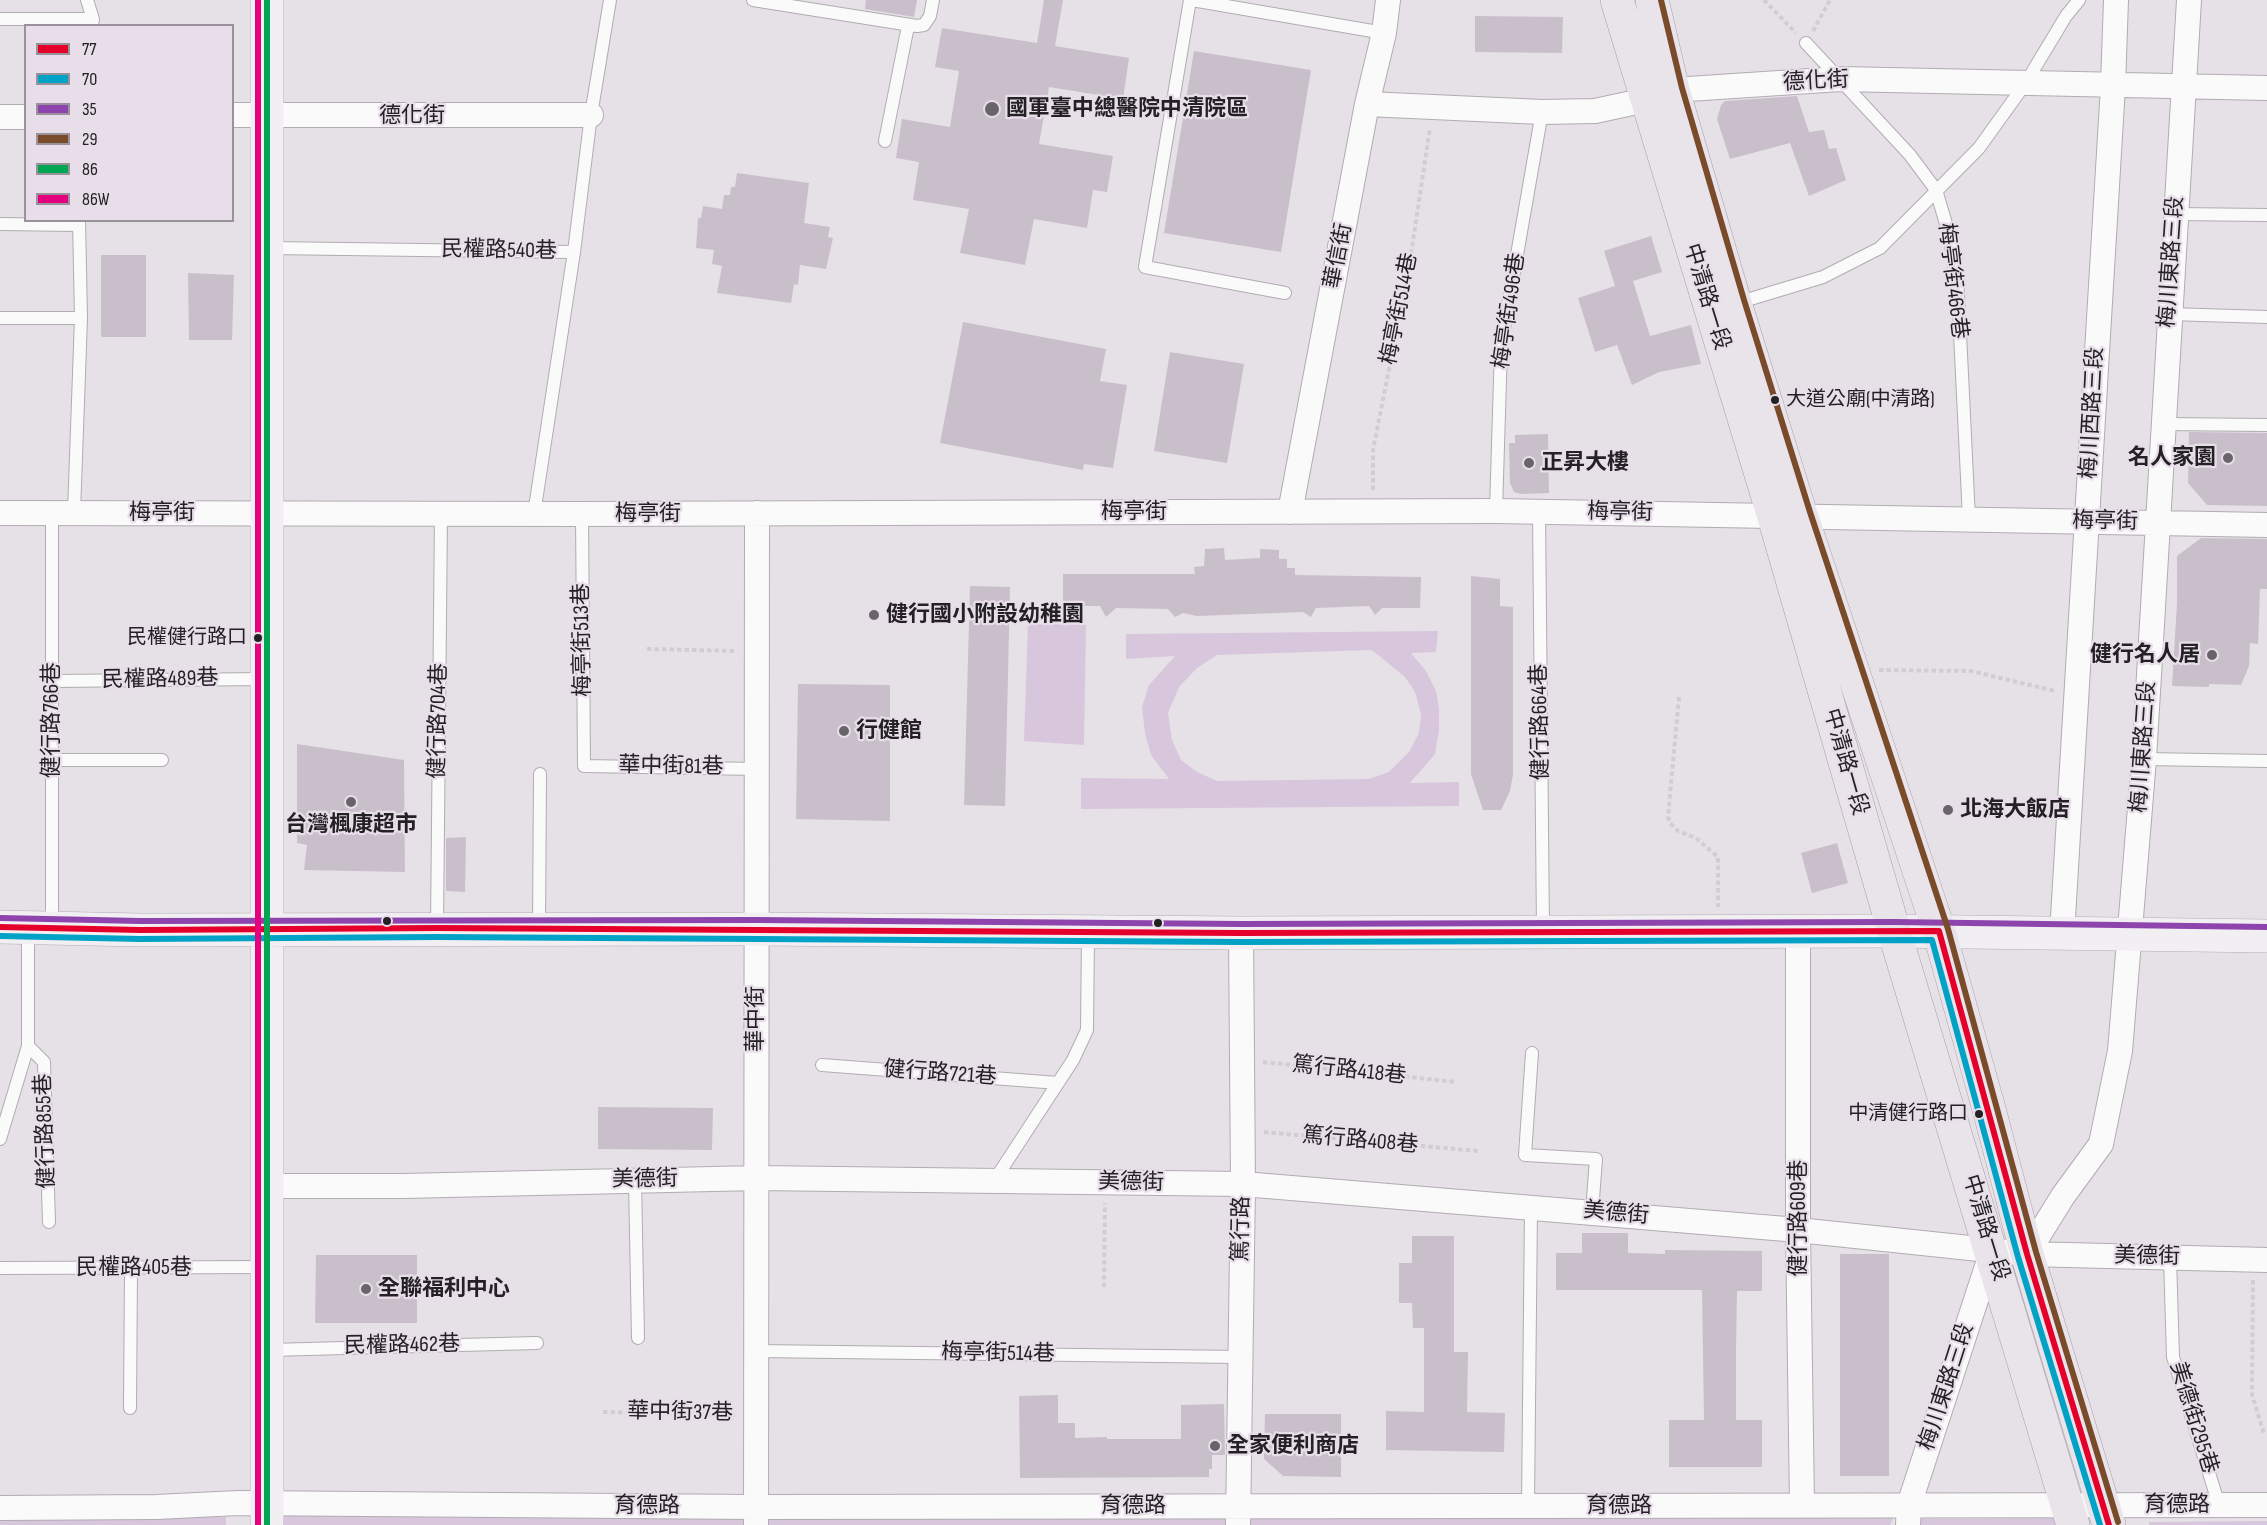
<!DOCTYPE html>
<html>
<head>
<meta charset="utf-8">
<style>
  body { margin:0 }
  #map { position:relative; width:2267px; height:1525px; overflow:hidden; background:#e6e1e6; font-family:"Sofia Sans Condensed",sans-serif }
  canvas { display:block }
  .legend { position:absolute; left:24px; top:24px; width:210px; height:198px; box-sizing:border-box; background:#e7dee9; border:2px solid #99929b; margin:0; padding:8px 10px; list-style:none; font-size:18px; color:#242125 }
  .legend li { display:flex; align-items:center; gap:12px; height:30px }
  .legend b { width:30px; border:2px solid #99929b }
</style>
</head>
<body>
<div id="map">
<canvas width="2267" height="1525"></canvas>
<ul class="legend">
<li><b style="height:8px;background:#e4002b"></b>77</li>
<li><b style="height:8px;background:#02a2c6"></b>70</li>
<li><b style="height:8px;background:#8e44ad"></b>35</li>
<li><b style="height:8px;background:#7a4b2a"></b>29</li>
<li><b style="height:8px;background:#00a651"></b>86</li>
<li><b style="height:8px;background:#e5007d"></b>86W</li>
</ul>
</div>
<script>
const context = document.querySelector('canvas').getContext('2d');
context.lineJoin = 'round';
function fill(path, color) { context.fillStyle = color; context.fill(path, 'evenodd'); }
const shape = rows => new Path2D(rows.map(r => 'M' + r).join(''));
function trace(path, color, width, dash) { context.strokeStyle = color; context.lineWidth = width; context.lineCap = dash ? 'butt' : 'round'; context.setLineDash(dash || []); context.stroke(path); }
function label(font, color, halo, rows, align = 'center') {
  context.font = font + ' "Sofia Sans Condensed","Noto Sans TC",sans-serif'; context.lineWidth = 4.5; context.setLineDash([]); context.textBaseline = 'middle'; context.strokeStyle = halo; context.fillStyle = color; for (const [text, x, y, turn = 0] of rows) {
    context.save(); context.translate(x, y); context.rotate((+turn || 0) * Math.PI / 180); context.textAlign = isNaN(turn) ? turn : align; if (halo) context.strokeText(text, 0, 0); context.fillText(text, 0, 0); context.restore();
  }
}
const green = shape([
  [1028,624,1086,625,1084,745,1024,741],
  [1438,631,1436,652,1411,653,1426,671,1436,691,1439,708,1439,730,1435,754,1410,783,1459,782,1459,806,1081,809,1081,778,1169,779,1151,755,1145,733,1142,707,1149,685,1175,656,1126,659,1126,634],
  [1372,650,1405,677,1415,692,1421,714,1419,733,1409,752,1389,772,1368,779,1217,781,1197,772,1181,760,1172,740,1168,713,1179,687,1197,668,1217,655],
  [750,1514,750,1525,278,1525,278,1515],
  [768,1514,1230,1515,1230,1525,768,1525],
  [1247,1514,1893,1518,1890,1525,1247,1525],
  [0,1516,226,1517,226,1525,0,1525],
  [2057,1518,2059,1525,1920,1525,1920,1519],
  [2267,1521,2267,1525,2149,1525,2149,1522]
]);
const building = shape([
  [866,0,917,0,914,17,865,9],
  [1044,0,1063,0,1055,46,1129,58,1123,99,1049,87,1039,144,1113,156,1107,192,1093,190,1087,228,1034,219,1025,265,960,253,969,209,913,200,919,162,896,158,902,119,950,127,959,71,935,67,942,28,1037,43],
  [1475,16,1563,17,1562,53,1475,52],
  [1194,51,1311,70,1281,252,1164,233],
  [1797,96,1809,132,1824,130,1829,149,1836,148,1846,180,1809,196,1790,143,1730,159,1717,119,1721,105,1725,101],
  [737,173,809,183,804,223,830,227,828,237,833,238,826,269,800,265,798,285,794,284,791,303,717,293,722,266,712,264,714,250,696,248,698,218,701,218,703,206,722,209,724,195,730,195,731,187,735,187],
  [1651,236,1662,272,1633,281,1650,336,1691,325,1701,364,1659,372,1632,385,1617,345,1595,352,1578,298,1615,286,1604,251],
  [101,255,146,255,146,337,102,337,101,335],
  [188,273,234,275,232,340,189,340],
  [963,322,1106,349,1100,381,1127,385,1113,468,1084,464,1083,470,940,443],
  [1170,352,1244,364,1227,463,1154,451],
  [2189,432,2267,433,2267,506,2207,505,2188,483],
  [1548,434,1549,493,1521,494,1514,492,1510,483,1509,443,1515,443,1515,435],
  [2201,538,2267,539,2267,589,2260,589,2258,644,2250,643,2249,666,2241,685,2209,684,2209,687,2172,686,2177,603,2177,556],
  [1224,548,1225,560,1260,558,1260,549,1279,550,1279,559,1287,559,1287,568,1295,568,1295,575,1421,577,1420,608,1382,608,1375,615,1369,606,1316,608,1311,617,1303,612,1197,616,1183,613,1175,617,1168,609,1116,608,1106,617,1100,606,1063,606,1063,574,1195,574,1194,567,1204,566,1205,549],
  [1471,576,1500,579,1500,606,1513,607,1513,775,1510,791,1501,810,1483,810,1471,774],
  [970,586,1010,587,1005,806,964,805],
  [798,684,890,685,890,821,796,819],
  [297,744,404,760,405,872,304,870,307,845,297,843],
  [466,837,465,892,446,891,446,838],
  [1837,843,1848,883,1812,893,1801,853],
  [598,1107,713,1108,712,1150,598,1149],
  [1582,1233,1628,1233,1628,1253,1665,1254,1665,1250,1762,1251,1762,1291,1737,1291,1736,1349,1736,1420,1762,1420,1762,1467,1669,1467,1669,1420,1704,1420,1702,1290,1556,1290,1556,1253,1582,1253],
  [1412,1236,1454,1236,1454,1352,1468,1352,1467,1412,1505,1413,1504,1452,1386,1450,1386,1411,1424,1412,1424,1328,1413,1328,1412,1303,1399,1303,1399,1263,1412,1263],
  [1840,1254,1889,1254,1889,1476,1840,1476],
  [316,1255,417,1255,417,1323,315,1323],
  [1058,1395,1058,1423,1075,1423,1075,1438,1107,1437,1107,1439,1181,1439,1181,1405,1224,1404,1225,1455,1212,1455,1212,1469,1209,1469,1209,1477,1020,1478,1019,1396],
  [1265,1414,1341,1414,1341,1477,1283,1476,1264,1459]
]);
const path = shape([
  [1764,0,1796,33],
  [1813,31,1830,0],
  [1373,490,1373,450,1408,274,1430,128],
  [647,649,736,651],
  [1879,670,1971,671,2055,691],
  [1679,697,1668,817,1670,823,1678,831,1696,838,1718,857,1718,907],
  [1263,1062,1457,1082],
  [1264,1132,1478,1151],
  [2253,1280,2252,1395,2264,1434],
  [1104,1287,1105,1203],
  [603,1412,737,1415]
]);
const lane = shape([
  [87,0,93,19,92,25],
  [753,0,917,26,924,25,930,16,933,0],
  [1190,0,1145,267,1285,293],
  [1192,0,1384,33],
  [0,19,93,19],
  [1806,43,1910,155,1936,190,1949,234,1958,292,1969,519],
  [885,141,908,26],
  [2175,214,2267,215],
  [0,224,79,225],
  [268,248,574,252,534,514],
  [574,252,591,115,610,0],
  [1737,303,1823,277,1880,248,1979,148,2025,84,2066,16,2079,0],
  [2169,314,2267,317],
  [0,318,81,318],
  [2163,424,2267,425],
  [1496,511,1501,346,1542,112],
  [74,512,81,318,79,220],
  [1539,512,1543,931],
  [52,513,52,926],
  [582,514,584,766,758,769],
  [52,681,267,679],
  [2144,759,2267,761],
  [52,760,162,760],
  [437,927,441,514],
  [539,928,540,774],
  [28,1046,44,1062,49,1222],
  [1532,1053,1525,1155,1596,1159,1592,1212],
  [822,1065,1058,1083],
  [0,1139,28,1046,28,929],
  [635,1180,638,1338],
  [994,1181,1073,1060,1087,1030,1088,933],
  [2170,1258,2173,1357,2219,1505],
  [0,1268,266,1267],
  [269,1350,537,1343],
  [756,1351,1240,1357],
  [130,1408,131,1268],
  [1528,1506,1531,1208]
]);
const street = shape([
  [1367,104,1542,112,1595,111,1646,100,1673,90,1840,79,2267,88],
  [232,115,591,115],
  [0,117,26,117],
  [1290,512,1367,104,1384,33,1388,0],
  [0,513,582,514,1496,511,2267,525],
  [1798,931,1798,1230,1802,1505],
  [2062,934,2113,86,2116,0],
  [268,1186,403,1186,757,1178,1243,1184,1798,1230,2027,1254,2267,1260],
  [2027,1254,2063,1196,2101,1144,2120,1051,2144,759,2189,0],
  [0,1508,156,1507,238,1503,756,1507,2267,1505],
  [756,1525,757,513],
  [1238,1525,1243,1184,1241,933],
  [1908,1525,1909,1505,1992,1251]
]);
const secondary = shape([
  [267,0,267,1525],
  [0,927,140,930,756,929,1241,933,1894,931,2267,936]
]);
const primary = shape([
  [1617,0,1774,517,1894,931,2073,1525],
  [1652,0,1673,90,1735,303,1801,515,1939,931,1989,1109,2027,1254,2109,1525]
]);
const bus1 = shape([
  [0,927,140,930,437,928,1241,933,1939,931,2027,1254,2109,1525]
]);
const bus2 = shape([
  [0,936,140,939,437,937,1241,942,1932,940,2018,1257,2100,1525]
]);
const bus3 = shape([
  [0,918,140,921,756,920,1241,924,1894,922,2267,927]
]);
const bus4 = shape([
  [1661,0,1682,88,1744,300,1810,512,1948,929,2036,1252,2118,1522]
]);
const bus5 = shape([
  [267,0,267,1525]
]);
const bus6 = shape([
  [258,0,258,1525]
]);
const markers = [
  [992,109,8,"#686469"],
  [1775,400,5,"#242125"],
  [2228,458,6,"#686469"],
  [1529,463,6,"#686469"],
  [874,615,6,"#686469"],
  [258,638,5,"#242125"],
  [2212,655,6,"#686469"],
  [844,731,6,"#686469"],
  [351,802,6,"#686469"],
  [1948,810,6,"#686469"],
  [387,921,5,"#242125"],
  [1158,923,5,"#242125"],
  [1979,1114,5,"#242125"],
  [366,1289,6,"#686469"],
  [1215,1446,6,"#686469"]
];
const busNames = [
  ["大道公廟(中清路)",1786,400,"left"],
  ["民權健行路口",247,638],
  ["中清健行路口",1968,1114]
];
const streetNames = [
  ["德化街",1816,82,-3],
  ["德化街",412,116],
  ["民權路540巷",499,251,1],
  ["華信街",1339,256,-79],
  ["梅川東路三段",2172,262,-86],
  ["梅亭街466巷",1952,281,83],
  ["中清路一段",1706,297,73],
  ["梅亭街514巷",1400,309,-79],
  ["梅亭街496巷",1510,311,-82],
  ["梅川西路三段",2093,413,-87],
  ["梅亭街",1134,512],
  ["梅亭街",162,513],
  ["梅亭街",1620,513,1],
  ["梅亭街",648,514],
  ["梅亭街",2105,522,1],
  ["梅亭街513巷",583,640,-91],
  ["民權路489巷",160,680,-1],
  ["健行路766巷",52,720,-90],
  ["健行路704巷",439,721,-89],
  ["健行路664巷",1541,722,-91],
  ["梅川東路三段",2144,747,-86],
  ["中清路一段",1845,762,74],
  ["華中街81巷",671,767,1],
  ["華中街",756,1019,-90],
  ["篤行路418巷",1349,1071,6],
  ["健行路721巷",940,1074,4],
  ["健行路855巷",46,1131,-92],
  ["篤行路408巷",1360,1141,5],
  ["美德街",645,1180,-1],
  ["美德街",1131,1183,1],
  ["美德街",1616,1214,5],
  ["健行路609巷",1799,1218,-90],
  ["中清路一段",1985,1228,73],
  ["篤行路",1242,1229,-89],
  ["美德街",2147,1257,1],
  ["民權路405巷",134,1268],
  ["民權路462巷",402,1346,-1],
  ["梅亭街514巷",998,1354,1],
  ["梅川東路三段",1947,1387,-72],
  ["華中街37巷",680,1413,1],
  ["美德街295巷",2193,1418,73],
  ["育德路",2177,1505],
  ["育德路",647,1506],
  ["育德路",1133,1506],
  ["育德路",1619,1506]
];
const poiNames = [
  ["國軍臺中總醫院中清院區",1006,109],
  ["名人家園",2216,458,"right"],
  ["正昇大樓",1541,463],
  ["健行國小附設幼稚園",886,615],
  ["健行名人居",2200,655,"right"],
  ["行健館",856,731],
  ["北海大飯店",1960,810],
  ["台灣楓康超市",351,825,"center"],
  ["全聯福利中心",378,1289],
  ["全家便利商店",1227,1446]
];
fill(green, '#d8c6dc');
fill(building, '#c9bfcb');
trace(lane, '#b0acb1', 14);
trace(street, '#b0acb1', 26);
trace(secondary, '#b0acb1', 34);
trace(primary, '#aa9fab', 34);
trace(path, '#d0cfd0', 4, [4.5, 3]);
trace(lane, '#fbfafb', 12);
trace(street, '#fbfafb', 24);
trace(secondary, '#f2eff3', 33);
trace(primary, '#e9e4ea', 33);
trace(bus1, '#e4002b', 6);
trace(bus2, '#02a2c6', 6);
trace(bus3, '#8e44ad', 6);
trace(bus4, '#7a4b2a', 6);
trace(bus5, '#00a651', 6);
trace(bus6, '#e5007d', 6);
for (const [x, y, r, color] of markers) { const dot = new Path2D(); dot.arc(x, y, r, 0, 2 * Math.PI); context.fillStyle = color; context.fill(dot); trace(dot, '#e7dee9', 2); }
label('20px', '#242125', '#e7dee9', busNames, 'right');
label('22px', '#242125', '#e7dee9', streetNames);
label('bold 22px', '#242125', '#e7dee9', poiNames, 'left');
</script>
</body>
</html>
